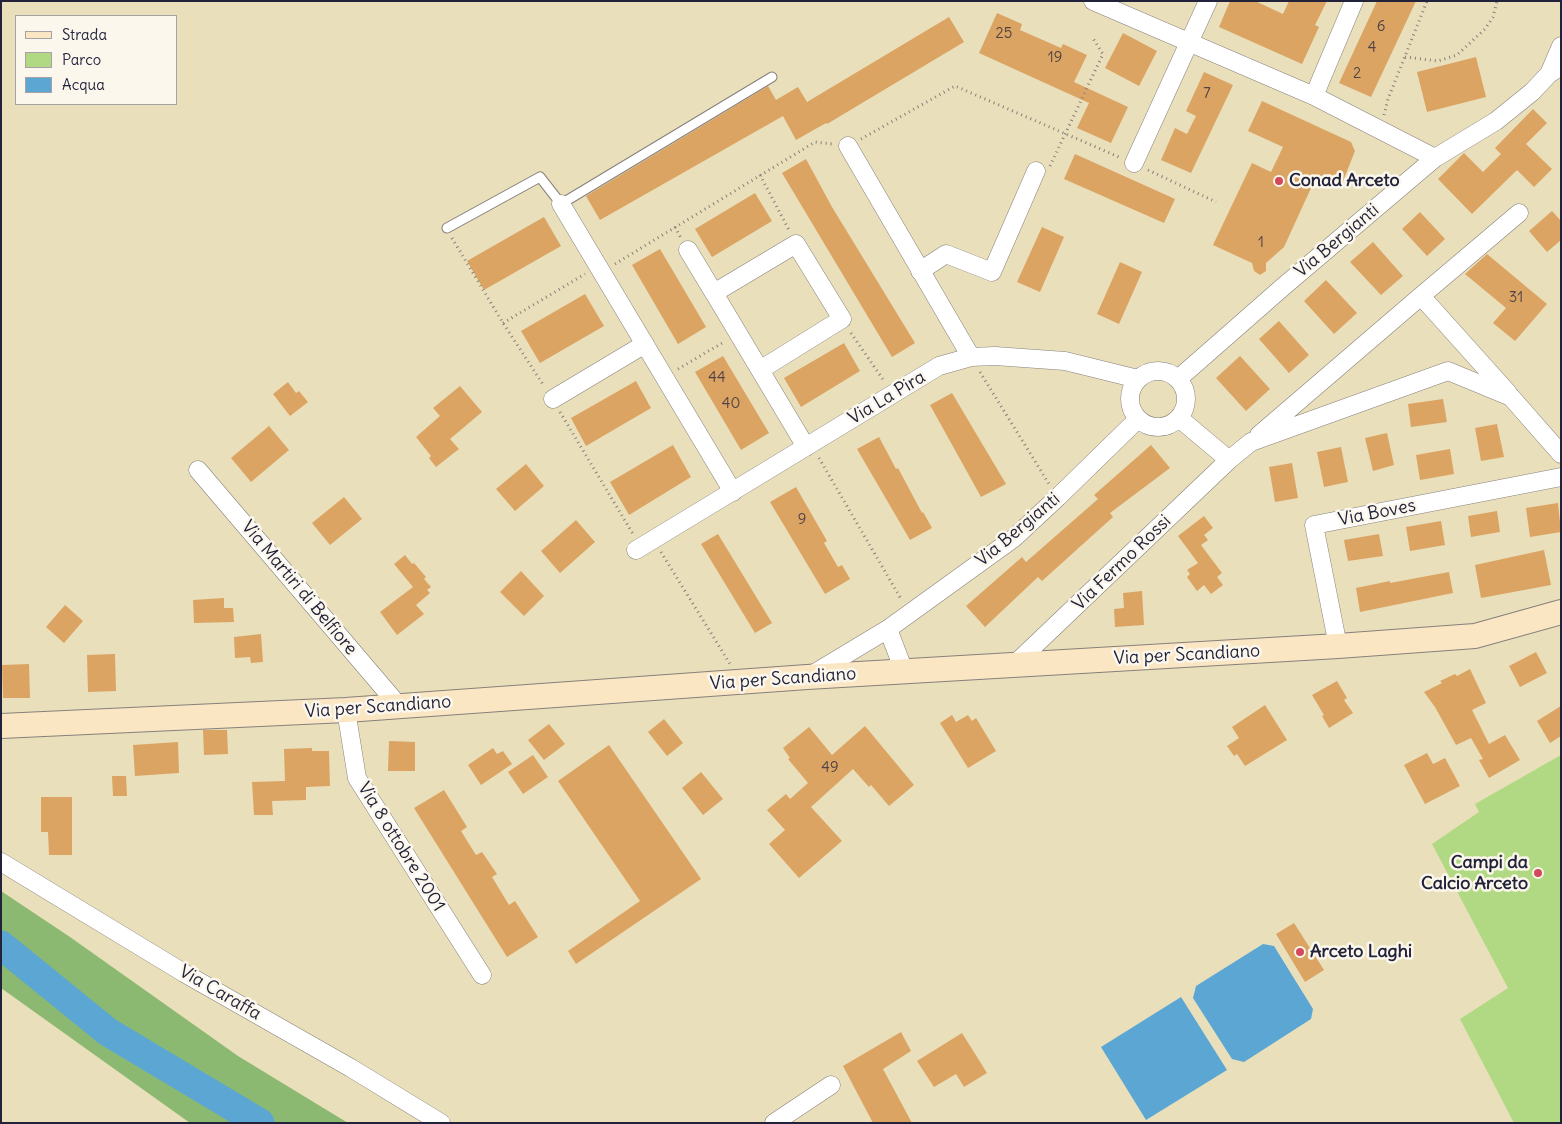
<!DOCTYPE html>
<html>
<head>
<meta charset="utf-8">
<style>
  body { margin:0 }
  #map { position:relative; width:1562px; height:1124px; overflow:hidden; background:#e9dfbb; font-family:Delius,sans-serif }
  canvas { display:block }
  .frame { position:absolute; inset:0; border:2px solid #22223b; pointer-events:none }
  .legend { position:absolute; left:15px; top:15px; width:162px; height:90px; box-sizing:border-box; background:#fbf7ec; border:1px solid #a4a2a5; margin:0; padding:6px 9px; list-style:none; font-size:15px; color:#22223b }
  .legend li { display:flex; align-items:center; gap:10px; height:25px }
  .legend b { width:25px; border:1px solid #a4a2a5 }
</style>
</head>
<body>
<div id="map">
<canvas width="1562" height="1124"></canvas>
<div class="frame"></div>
<ul class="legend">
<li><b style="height:6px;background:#fbe6c4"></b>Strada</li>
<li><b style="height:14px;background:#b1d983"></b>Parco</li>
<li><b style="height:14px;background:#5ba6d3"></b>Acqua</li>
</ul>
</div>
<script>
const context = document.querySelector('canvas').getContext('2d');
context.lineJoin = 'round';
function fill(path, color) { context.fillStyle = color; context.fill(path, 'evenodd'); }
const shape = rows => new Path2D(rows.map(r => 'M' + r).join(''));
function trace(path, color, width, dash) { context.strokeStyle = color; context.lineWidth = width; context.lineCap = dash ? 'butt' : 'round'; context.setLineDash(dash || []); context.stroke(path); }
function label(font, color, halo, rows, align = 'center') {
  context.font = font + ' Delius,sans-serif'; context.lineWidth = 5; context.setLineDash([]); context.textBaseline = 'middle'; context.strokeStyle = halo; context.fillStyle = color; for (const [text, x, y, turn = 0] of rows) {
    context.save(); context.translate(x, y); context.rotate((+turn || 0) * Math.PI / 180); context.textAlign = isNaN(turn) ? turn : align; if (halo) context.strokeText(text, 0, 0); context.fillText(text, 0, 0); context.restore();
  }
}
const green = shape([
  [1561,755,1561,1123,1514,1123,1460,1019,1508,988,1432,844,1479,812,1475,804]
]);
const forest = shape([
  [1,891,70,937,238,1056,348,1123,190,1123,1,988]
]);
const water = shape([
  [1263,944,1274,946,1313,1009,1311,1019,1244,1062,1232,1059,1193,998,1196,986],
  [1181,997,1227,1070,1146,1120,1101,1047]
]);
const river = shape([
  [1,945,108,1032,260,1123]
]);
const building = shape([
  [1230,1,1255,1,1283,14,1289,1,1327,1,1315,25,1319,27,1302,64,1219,27],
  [1377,1,1416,1,1371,97,1339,83],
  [997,13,1022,24,1020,30,1061,48,1063,44,1087,55,1074,82,1128,107,1111,143,1077,128,1089,103,979,53],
  [949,17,964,42,827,124,826,123,796,140,783,116,600,220,586,196,768,86,776,100,798,87,807,102],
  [1123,33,1157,51,1139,86,1105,68],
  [1476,57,1486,97,1427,112,1417,72],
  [1204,72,1233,85,1191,173,1161,160,1175,128,1187,134,1196,116,1186,111],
  [1262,101,1351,142,1355,151,1341,186,1317,175,1284,247,1266,263,1266,271,1260,275,1254,271,1252,263,1213,245,1252,163,1271,172,1283,147,1248,131],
  [1533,109,1547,123,1526,144,1552,169,1534,187,1517,170,1472,214,1438,179,1464,153,1483,172,1501,154,1495,148],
  [1075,154,1175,199,1164,223,1064,179],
  [806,159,832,207,915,343,892,357,782,173],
  [755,193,772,221,712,257,695,229],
  [1552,211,1561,221,1561,240,1547,252,1529,231],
  [1420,212,1445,239,1427,256,1402,229],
  [544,217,561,246,484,290,467,261],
  [1042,227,1064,237,1040,292,1017,282],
  [1373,242,1403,276,1381,295,1350,262],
  [660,249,706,327,678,344,632,265],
  [1487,254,1547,304,1515,341,1493,323,1506,308,1465,274],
  [1120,262,1142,272,1119,324,1097,314],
  [1326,280,1357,313,1334,334,1304,301],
  [585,294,604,326,540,363,521,331],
  [1279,321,1309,355,1289,373,1259,339],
  [844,343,860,371,801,407,784,378],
  [723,356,769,433,741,450,695,372],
  [1240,356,1270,389,1246,411,1216,378],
  [636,381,651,408,586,446,571,418],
  [288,382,296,393,299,391,308,402,290,416,273,394],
  [460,386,482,412,450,439,459,449,436,467,429,458,431,456,416,437,440,416,433,408],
  [952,393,1006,484,981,497,930,405],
  [1443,399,1447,422,1411,427,1408,404],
  [1497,424,1504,457,1481,461,1475,428],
  [269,426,289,450,251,482,231,458],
  [1387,433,1394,465,1373,471,1365,438],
  [879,437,896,469,898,468,922,513,923,512,932,528,910,540,857,449],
  [673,445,691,477,629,515,610,482],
  [1151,445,1170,468,1110,513,1113,517,1042,581,1038,577,985,627,966,606,1022,557,1026,562,1098,499,1094,495],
  [1341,447,1348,482,1324,487,1317,452],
  [1450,449,1454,474,1420,480,1416,455],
  [1292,463,1298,498,1275,502,1269,467],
  [526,464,544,486,515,511,496,489],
  [796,487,827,541,824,543,838,567,842,565,850,579,825,594,770,502],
  [344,497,362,519,330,545,312,523],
  [1558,503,1561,532,1530,537,1526,508],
  [1497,511,1500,532,1471,537,1468,516],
  [1204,516,1213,528,1204,535,1208,540,1201,545,1222,573,1217,577,1223,585,1211,594,1204,585,1197,591,1187,577,1190,574,1187,570,1198,563,1178,536],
  [576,520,595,542,560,573,541,551],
  [1441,521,1445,545,1410,551,1406,527],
  [718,534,772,623,755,633,701,544],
  [1379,534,1383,556,1348,561,1344,540],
  [1544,550,1551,585,1481,598,1475,565],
  [405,555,412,564,414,563,426,577,424,579,431,587,427,590,430,593,416,605,424,614,397,635,380,612,413,587,394,564],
  [521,571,544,596,524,616,500,592],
  [1449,572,1453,593,1360,612,1356,588,1390,581,1390,583],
  [1142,591,1144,625,1115,627,1114,609,1124,608,1123,593],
  [224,598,224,608,233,608,234,622,194,623,193,600],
  [65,605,83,621,64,643,46,627],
  [261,634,263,662,251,663,250,657,235,658,234,637],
  [1536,652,1547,673,1520,687,1509,666],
  [115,654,116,691,88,692,87,655],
  [29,664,30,698,3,698,2,665],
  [1470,669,1486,703,1472,710,1489,744,1505,735,1520,760,1489,778,1479,760,1483,759,1471,738,1456,745,1435,707,1424,692,1442,683,1440,681,1455,674,1457,676],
  [1337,681,1347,698,1344,700,1353,713,1329,728,1322,716,1324,715,1312,695],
  [1265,705,1287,740,1245,766,1237,754,1234,756,1227,746,1239,738,1232,727],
  [1561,706,1561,736,1550,743,1537,721],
  [952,715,956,722,968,715,972,721,976,718,996,751,968,768,940,723],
  [664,719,683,743,667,756,648,732],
  [549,724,565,744,544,760,528,740],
  [865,726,914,785,889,806,871,785,869,787,853,769,811,807,842,841,799,878,769,844,785,830,767,810,786,794,790,799,808,783,788,759,790,758,783,748,809,727,832,755],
  [203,730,227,730,228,754,204,755],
  [389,741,415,742,415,771,388,771],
  [178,742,179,773,135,776,133,745],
  [609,745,701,879,576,964,568,951,640,901,558,781],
  [312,748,312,751,329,751,330,786,306,787,306,800,272,801,273,815,254,815,252,782,285,781,284,749],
  [493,748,497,754,503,751,512,764,481,785,468,765],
  [1427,753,1433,764,1445,758,1460,786,1425,804,1404,765],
  [533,755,548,777,523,794,508,772],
  [701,772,723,799,703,815,682,788],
  [112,776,126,776,127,796,113,796],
  [444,790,467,827,461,831,476,855,482,852,497,874,492,877,509,905,515,901,538,937,507,957,414,808],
  [41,797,72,797,72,855,49,855,48,832,41,832],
  [1294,923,1324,970,1305,982,1276,934],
  [901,1032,911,1051,883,1069,912,1123,873,1123,843,1066],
  [962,1033,987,1073,964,1087,956,1074,934,1087,917,1061]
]);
const path = shape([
  [1405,57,1438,61,1457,55,1485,29,1493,17,1497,1],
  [1384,115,1388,99,1427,1],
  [861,139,955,86,1119,157],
  [1050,166,1103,54,1092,37],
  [1148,170,1216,202],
  [760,175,789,230],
  [675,227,681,238],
  [452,238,503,323,544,386],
  [615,264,815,142,832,144],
  [503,323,585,274],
  [851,333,884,381],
  [678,369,724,342],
  [980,372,1049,484],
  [560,412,633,534],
  [819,458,901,599],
  [661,552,730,664]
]);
const lane = shape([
  [447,228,540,177,561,204,772,77]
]);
const street = shape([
  [1093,1,1314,96,1435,158],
  [1561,46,1549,74,1561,66],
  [1314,96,1354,1],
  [848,146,971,357],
  [1134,163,1208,1],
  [561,204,733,492],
  [688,250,714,293],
  [920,271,946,254,992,272,1036,171],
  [1421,296,1519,213],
  [760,370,842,319,796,244,714,293,806,447],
  '1130 399a28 28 0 1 1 56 0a28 28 0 1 1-56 0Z',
  [1178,379,1284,286,1435,158,1496,121,1532,92,1549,74],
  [553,399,645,344],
  [1179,418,1229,460],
  [1259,435,1421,296,1508,393],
  [198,470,399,706],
  [636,550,939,366,971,357,995,356,1065,361,1138,379],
  [888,629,904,671],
  [1338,646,1314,525,1561,477],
  [1014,665,1229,460,1251,442,1448,371,1511,397,1561,454],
  [810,676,888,629,1014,538,1058,497,1138,419],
  [346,710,357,778,482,975],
  [1,862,184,973,351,1068,441,1123],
  [774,1123,831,1085]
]);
const secondary = shape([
  [1,726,346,710,807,677,1338,646,1475,636,1561,612]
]);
const markers = [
  [1279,181,5,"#d1495b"],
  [1538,873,5,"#d1495b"],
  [1300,952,5,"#d1495b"]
];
const numberNames = [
  ["6",1381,27],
  ["25",1004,34],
  ["4",1372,48],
  ["19",1055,58],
  ["2",1357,74],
  ["7",1207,94],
  ["1",1261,243],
  ["31",1516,298],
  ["44",717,378],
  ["40",731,404],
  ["9",802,520],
  ["49",830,768]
];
const poiNames = [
  ["Conad Arceto",1289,181],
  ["Campi da",1528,863,"right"],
  ["Calcio Arceto",1528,884,"right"],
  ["Arceto Laghi",1310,952]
];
const streetNames = [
  ["Via Bergianti",1337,241,-40],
  ["Via La Pira",887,398,-31],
  ["Via Boves",1377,513,-11],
  ["Via Bergianti",1018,530,-40],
  ["Via Fermo Rossi",1122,563,-44],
  ["Via Martiri di Belfiore",299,588,50],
  ["Via per Scandiano",1187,655,-3],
  ["Via per Scandiano",783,679,-4],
  ["Via per Scandiano",378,707,-4],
  ["Via 8 ottobre 2001",401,847,58],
  ["Via Caraffa",220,993,30]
];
fill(green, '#b1d983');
fill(forest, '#8cb971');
fill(water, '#5ba6d3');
trace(river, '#5ba6d3', 29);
fill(building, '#dba463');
trace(lane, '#86807b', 11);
trace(street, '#86807b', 19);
trace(secondary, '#86807b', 26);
trace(path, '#86807b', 3, [1, 4]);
trace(lane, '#fff', 9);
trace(street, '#fff', 18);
trace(secondary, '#fbe6c4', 24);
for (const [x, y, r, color] of markers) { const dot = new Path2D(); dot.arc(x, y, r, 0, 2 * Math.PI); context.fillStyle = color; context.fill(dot); trace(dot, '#fbf7ec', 2); }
label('15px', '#504245', null, numberNames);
label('bold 18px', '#22223b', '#fbf7ec', poiNames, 'left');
label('18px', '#22223b', '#fbf7ec', streetNames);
</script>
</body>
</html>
